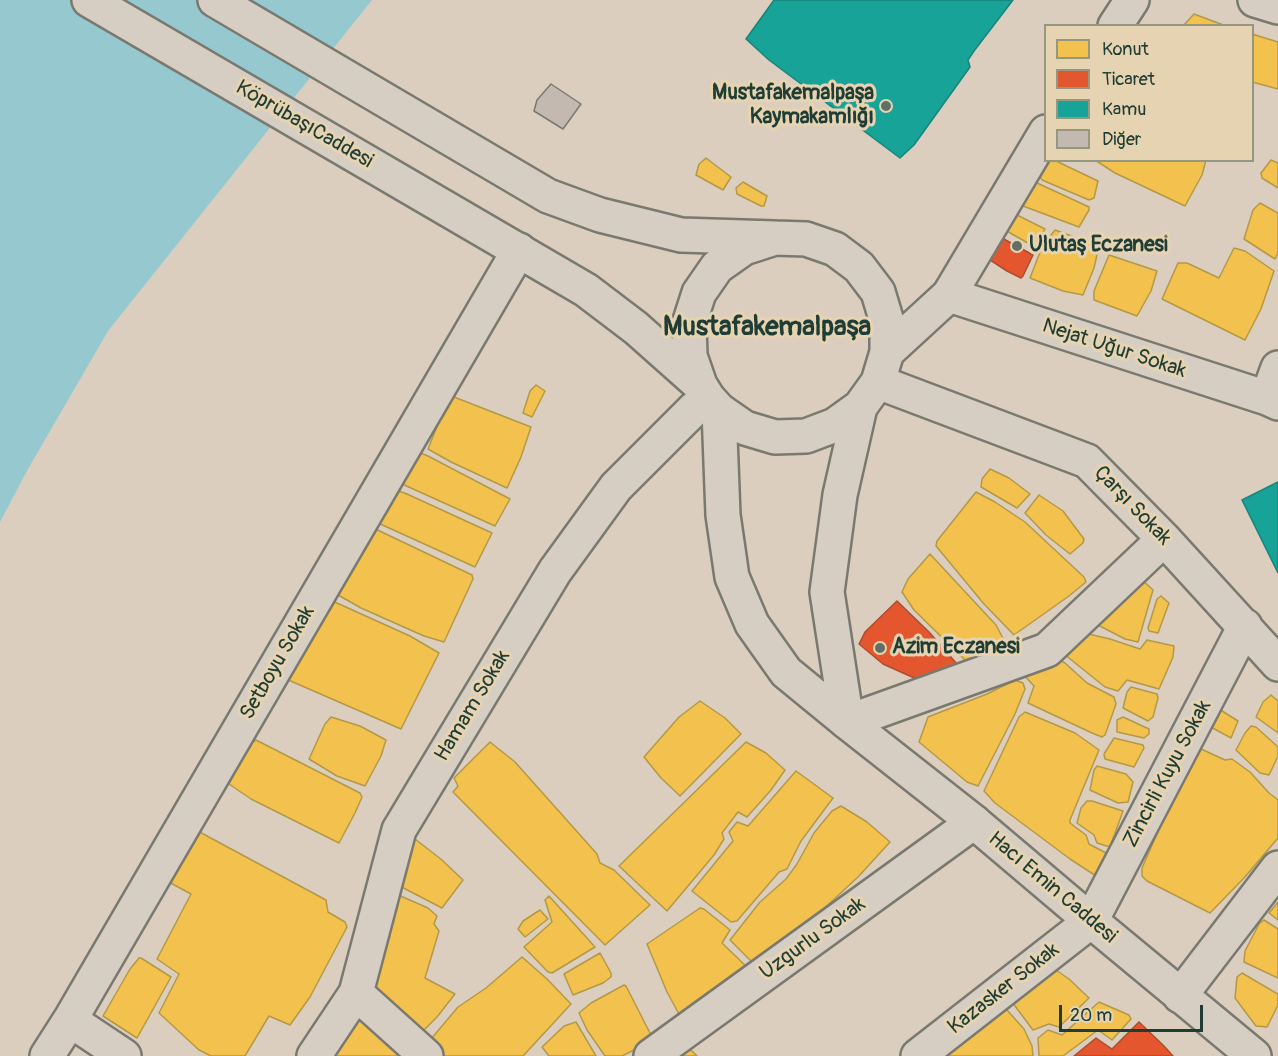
<!DOCTYPE html>
<html>
<head>
<meta charset="utf-8">
<style>
  body { margin:0 }
  #map { position:relative; width:1278px; height:1056px; overflow:hidden; background:#dccebf; font-family:Pangolin,sans-serif }
  canvas { display:block }
  .legend { position:absolute; left:1044px; top:24px; width:210px; height:138px; box-sizing:border-box; background:#e6d3b1; border:2px solid #96977f; margin:0; padding:8px 10px; list-style:none; font-size:18px; color:#1f3d34 }
  .legend li { display:flex; align-items:center; gap:12px; height:30px }
  .legend b { width:30px; border:2px solid #96977f }
  .scale { position:absolute; left:1059px; top:1005px; width:144px; height:27px; box-sizing:border-box; border:3px solid #1f3d34; border-top:0; padding-left:8px; font-size:18px; line-height:21px; white-space:nowrap; color:#1f3d34; -webkit-text-stroke:4px #e6d3b1; paint-order:stroke }
</style>
</head>
<body>
<div id="map">
<canvas width="1278" height="1056"></canvas>
<ul class="legend">
<li><b style="height:16px;background:#f2c14e"></b>Konut</li>
<li><b style="height:16px;background:#e4572e"></b>Ticaret</li>
<li><b style="height:16px;background:#17a398"></b>Kamu</li>
<li><b style="height:16px;background:#c4b9b1"></b>Diğer</li>
</ul>
<div class="scale">20 m</div>
</div>
<script>
const context = document.querySelector('canvas').getContext('2d');
context.lineJoin = 'round';
function fill(path, color) { context.fillStyle = color; context.fill(path, 'evenodd'); }
const shape = rows => new Path2D(rows.map(r => 'M' + r).join(''));
function trace(path, color, width, dash) { context.strokeStyle = color; context.lineWidth = width; context.lineCap = dash ? 'butt' : 'round'; context.setLineDash(dash || []); context.stroke(path); }
function label(font, color, halo, rows, align = 'center') {
  context.font = font + ' Pangolin,sans-serif'; context.lineWidth = 6; context.setLineDash([]); context.textBaseline = 'middle'; context.strokeStyle = halo; context.fillStyle = color; for (const [text, x, y, turn = 0] of rows) {
    context.save(); context.translate(x, y); context.rotate((+turn || 0) * Math.PI / 180); context.textAlign = isNaN(turn) ? turn : align; if (halo) context.strokeText(text, 0, 0); context.fillText(text, 0, 0); context.restore();
  }
}
const water = shape([
  [0,0,372,0,108,331,28,469,0,522]
]);
const homes = shape([
  [1194,14,1226,26,1183,26,1194,14],
  [1252,34,1278,42,1278,89,1252,82,1252,34],
  [706,158,731,177,723,190,696,175,699,164,706,158],
  [1046,160,1054,160,1098,181,1094,198,1089,200,1042,180,1038,173,1046,160],
  [1095,160,1206,160,1202,175,1185,206,1115,173,1095,160],
  [1271,160,1278,163,1278,188,1262,178,1261,173,1271,160],
  [743,182,767,196,764,206,761,206,737,194,736,188,743,182],
  [1035,182,1089,207,1089,210,1079,227,1023,206,1022,202,1035,182],
  [1260,203,1278,213,1278,253,1275,259,1244,239,1253,210,1260,203],
  [1015,214,1045,229,1037,245,1033,246,1005,230,1015,214],
  [1055,230,1099,246,1094,268,1083,295,1063,291,1030,278,1042,247,1055,230],
  [1234,248,1245,251,1274,271,1261,309,1245,340,1162,299,1178,263,1187,263,1219,278,1234,248],
  [1109,255,1157,271,1151,291,1137,316,1094,300,1094,291,1109,255],
  [536,385,545,391,532,417,523,413,530,391,536,385],
  [454,397,531,427,521,457,507,488,451,462,428,449,447,401,454,397],
  [408,448,428,456,510,499,495,526,391,479,408,448],
  [990,469,1009,478,1030,494,1017,508,981,487,982,479,990,469],
  [385,486,407,494,492,533,475,567,367,518,385,486],
  [976,492,995,502,1025,522,1084,577,1086,582,1069,596,1014,635,984,604,936,546,937,541,976,492],
  [1039,495,1063,511,1084,539,1083,543,1070,554,1046,535,1025,513,1039,495],
  [365,524,472,575,473,579,444,642,424,636,361,608,331,591,365,524],
  [930,554,996,625,1005,642,966,661,914,610,902,592,908,579,930,554],
  [1138,576,1153,590,1138,642,1125,639,1096,624,1138,576],
  [1161,596,1169,603,1158,633,1149,631,1148,628,1157,599,1161,596],
  [328,599,410,636,439,653,401,729,286,679,328,599],
  [1080,632,1110,639,1140,649,1147,640,1174,646,1173,657,1159,689,1127,680,1118,691,1105,687,1059,650,1080,632],
  [1047,653,1065,663,1087,683,1114,697,1116,704,1105,735,1102,737,1092,733,1028,703,1034,686,1022,673,1047,653],
  [1015,680,1023,683,1025,689,1015,714,978,786,967,782,919,742,928,717,987,694,1015,680],
  [1131,687,1157,694,1158,698,1153,717,1148,721,1123,708,1127,692,1131,687],
  [1271,695,1278,701,1278,733,1256,717,1263,702,1271,695],
  [700,701,725,718,741,734,680,796,661,778,644,757,679,717,700,701],
  [1219,709,1238,721,1231,738,1209,726,1219,709],
  [1025,712,1075,733,1099,750,1070,820,1070,823,1086,835,1089,844,1110,855,1105,876,1096,876,1070,859,995,803,984,791,1019,717,1025,712],
  [331,717,360,726,386,740,381,756,365,786,337,776,309,759,325,724,331,717],
  [1123,717,1149,729,1149,734,1144,738,1117,732,1117,720,1123,717],
  [1251,726,1256,727,1278,747,1278,756,1269,775,1260,773,1236,750,1245,733,1251,726],
  [1114,738,1143,745,1144,748,1134,767,1105,759,1104,754,1114,738],
  [256,740,360,793,362,797,355,813,339,843,251,799,229,784,247,747,256,740],
  [490,742,515,762,597,854,600,863,614,870,650,905,605,945,453,792,458,786,454,778,490,742],
  [746,742,766,753,785,770,771,790,747,817,738,812,722,833,724,839,714,855,667,911,619,866,746,742],
  [1199,748,1225,760,1232,759,1250,772,1269,793,1278,800,1278,838,1244,878,1210,913,1147,881,1142,876,1142,868,1192,754,1199,748],
  [1097,766,1126,774,1133,782,1128,802,1118,803,1090,790,1094,770,1097,766],
  [796,771,833,798,801,841,787,869,779,872,737,921,731,922,692,891,733,841,729,832,737,822,748,826,796,771],
  [1087,801,1092,801,1123,811,1110,847,1097,843,1094,835,1077,823,1081,808,1087,801],
  [841,806,867,822,890,842,859,876,759,969,730,940,760,902,786,879,797,864,814,833,832,811,841,806],
  [194,829,326,900,328,912,345,922,347,927,310,997,290,1025,269,1016,245,1056,211,1056,199,1050,159,1013,179,974,157,959,191,894,165,880,194,829],
  [410,839,415,839,442,860,463,880,442,908,388,880,410,839],
  [396,894,428,908,437,916,434,924,439,931,425,978,455,994,437,1017,418,1036,357,989,396,894],
  [549,896,595,947,552,973,548,972,524,947,552,922,545,900,549,896],
  [1278,902,1278,920,1269,913,1278,902],
  [700,908,704,909,730,930,722,943,751,971,680,1016,667,992,647,944,700,908],
  [540,910,548,919,525,937,518,929,523,921,540,910],
  [1264,920,1278,929,1278,978,1244,962,1245,951,1259,924,1264,920],
  [600,953,611,973,611,977,603,983,573,995,564,974,600,953],
  [522,957,547,979,571,1004,523,1056,438,1056,426,1045,458,1007,486,988,522,957],
  [139,958,141,958,171,977,137,1038,103,1016,130,969,139,958],
  [1047,964,1069,979,1089,998,1059,1027,1049,1024,1033,1030,1012,1002,1047,964],
  [1242,973,1278,994,1278,1005,1267,1027,1256,1026,1235,998,1237,977,1242,973],
  [624,985,626,986,651,1035,634,1050,622,1056,605,1056,587,1030,579,1013,591,1003,624,985],
  [999,1001,1024,1029,1032,1046,1033,1056,943,1056,999,1001],
  [1099,1002,1129,1015,1131,1019,1112,1040,1098,1030,1063,1056,1039,1056,1038,1038,1048,1030,1062,1035,1099,1002],
  [358,1018,385,1040,402,1056,330,1056,358,1018],
  [576,1022,596,1056,549,1056,542,1047,564,1026,576,1022],
  [684,1043,697,1056,668,1056,684,1043]
]);
const shops = shape([
  [1002,238,1033,255,1023,276,1021,278,1007,271,987,258,995,240,1002,238],
  [897,601,929,632,957,664,930,680,912,677,883,664,859,644,865,632,897,601],
  [1139,1022,1164,1046,1173,1056,1074,1056,1096,1038,1112,1049,1139,1022]
]);
const public = shape([
  [774,0,1013,0,974,51,968,60,970,67,914,145,900,158,769,60,746,39,774,0],
  [1278,482,1278,573,1242,500,1278,482]
]);
const building = shape([
  [551,84,581,104,563,129,534,111,537,100,551,84]
]);
const street = shape([
  [1255,0,1278,7],
  [949,295,1267,398,1278,403],
  [878,382,1087,461,1164,539,1278,664],
  [1267,398,1278,368],
  [847,722,1047,650,1164,539],
  [356,993,426,1056],
  [1180,996,1278,868],
  [47,1056,70,1020],
  [124,1056,70,1020,519,250],
  [314,1056,356,993,399,830,555,571,616,487,695,408,708,398],
  [651,1056,974,822],
  [918,1056,1091,921,1245,626]
]);
const secondary = shape([
  [89,0,586,290,636,328,699,384],
  [215,0,548,196,600,215,681,235,806,239,835,249,859,267,878,292,887,322,887,352,878,382,860,407,835,425,806,436,775,437,745,428,719,410,708,398,700,385,690,356,689,324,699,293,717,267,744,248,775,238],
  [1115,26,1132,0],
  [887,352,949,295,1046,132],
  [719,410,723,515,732,577,752,624,786,672,847,722,974,822,1091,921,1254,1056],
  [847,722,827,592,840,495,860,407]
]);
const markers = [
  [886,106,6,"#617065"],
  [1017,246,6,"#617065"],
  [880,648,6,"#617065"]
];
const poiNames = [
  ["Mustafakemalpaşa",874,94,"right"],
  ["Kaymakamlığı",874,118,"right"],
  ["Ulutaş Eczanesi",1029,246],
  ["Azim Eczanesi",892,648]
];
const streetNames = [
  ["KöprübaşıCaddesi",304,125,30],
  ["Nejat Uğur Sokak",1114,349,18],
  ["Çarşı Sokak",1132,506,46],
  ["Setboyu Sokak",278,663,-60],
  ["Hamam Sokak",473,706,-59],
  ["Zincirli Kuyu Sokak",1168,774,-62],
  ["Hacı Emin Caddesi",1052,888,40],
  ["Uzgurlu Sokak",813,939,-36],
  ["Kazasker Sokak",1004,989,-38]
];
const districtNames = [
  ["Mustafakemalpaşa",767,328]
];
fill(water, '#96c8cf');
fill(homes, '#f2c14e');
trace(homes, '#b39946', 1.5);
fill(shops, '#e4572e');
trace(shops, '#a94f30', 1.5);
fill(public, '#17a398');
trace(public, '#19847a', 1.5);
fill(building, '#c4b9b1');
trace(building, '#7a7970', 1.5);
trace(street, '#7a7970', 38);
trace(secondary, '#7a7970', 38);
trace(street, '#d6cec2', 33);
trace(secondary, '#d6cec2', 33);
for (const [x, y, r, color] of markers) { const dot = new Path2D(); dot.arc(x, y, r, 0, 2 * Math.PI); context.fillStyle = color; context.fill(dot); trace(dot, '#e6d3b1', 2); }
label('bold 21px', '#1f3d34', '#e6d3b1', poiNames, 'left');
label('21px', '#1f3d34', '#e6d3b1', streetNames);
label('bold 27px', '#1f3d34', '#e6d3b1', districtNames);
</script>
</body>
</html>
